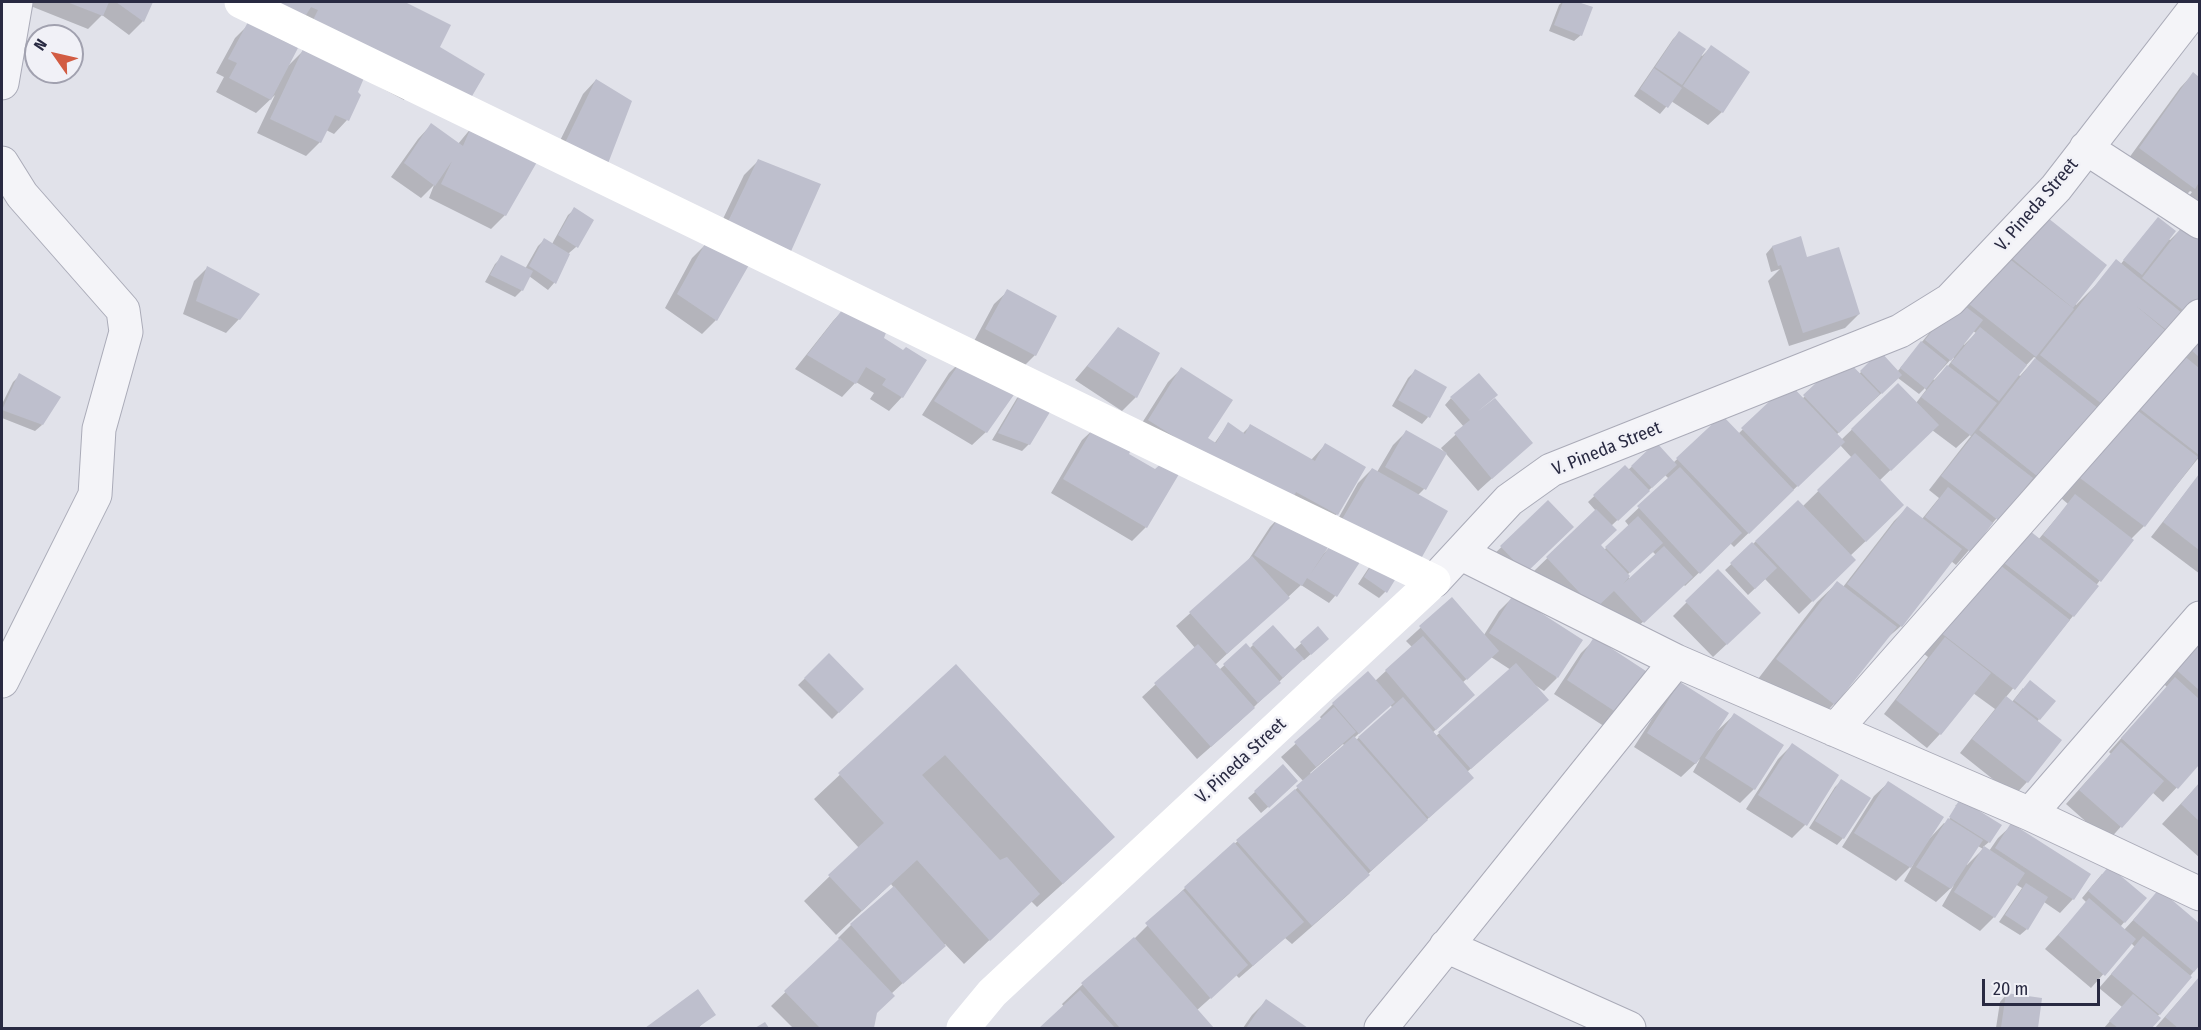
<!DOCTYPE html>
<html>
<head>
<meta charset="utf-8">
<style>
  body { margin:0 }
  #map { position:relative; width:2201px; height:1030px; overflow:hidden; background:#e1e2ea; font-family:"Fira Sans Condensed",sans-serif }
  canvas { display:block }
  .frame { position:absolute; inset:0; border:3px solid #292a42; pointer-events:none }
  .north { position:absolute; left:24px; top:24px; width:60px; height:60px; box-sizing:border-box; background:#f1f1f7; border:2px solid #a1a1af; border-radius:50%; rotate:304deg; font-size:16px; font-weight:700; line-height:24px; text-align:center; color:#292a42 }
  .north::after { content:''; display:block; margin:auto; width:21px; height:27px; background:#d25c43; clip-path:polygon(50% 0,100% 100%,50% 72%,0 100%) }
  .scale { position:absolute; left:1982px; top:979px; width:118px; height:27px; box-sizing:border-box; border:3px solid #292a42; border-top:0; padding-left:8px; font-size:18px; line-height:21px; white-space:nowrap; color:#292a42; -webkit-text-stroke:4px #f1f1f7; paint-order:stroke }
</style>
</head>
<body>
<div id="map">
<canvas width="2201" height="1030"></canvas>
<div class="frame"></div>
<div class="north">N</div>
<div class="scale">20 m</div>
</div>
<script>
const context = document.querySelector('canvas').getContext('2d');
context.lineJoin = 'round';
function fill(path, color) { context.fillStyle = color; context.fill(path, 'evenodd'); }
const shape = rows => new Path2D(rows.map(r => 'M' + r).join(''));
function trace(path, color, width, dash) { context.strokeStyle = color; context.lineWidth = width; context.lineCap = dash ? 'butt' : 'round'; context.setLineDash(dash || []); context.stroke(path); }
function label(font, color, halo, rows, align = 'center') {
  context.font = font + ' "Fira Sans Condensed",sans-serif'; context.lineWidth = 5; context.setLineDash([]); context.textBaseline = 'middle'; context.strokeStyle = halo; context.fillStyle = color; for (const [text, x, y, turn = 0] of rows) {
    context.save(); context.translate(x, y); context.rotate((+turn || 0) * Math.PI / 180); context.textAlign = isNaN(turn) ? turn : align; if (halo) context.strokeText(text, 0, 0); context.fillText(text, 0, 0); context.restore();
  }
}
const shadow = shape([
  [24,2,151,2,143,21,129,35,102,15,88,29,23,3],
  [280,2,402,2,449,25,404,100,362,78,347,120,334,134,326,130,320,142,306,156,257,133,275,95,256,113,216,92,224,77,216,73,235,38,249,24,289,65,305,49,272,17],
  [1562,2,1574,2,1591,8,1581,35,1574,41,1549,31,1559,5],
  [1679,33,1702,56,1711,47,1722,112,1708,125,1671,101,1660,114,1634,96,1673,39],
  [2193,74,2200,79,2200,215,2183,204,2192,192,2190,191,2180,201,2126,162,2180,88],
  [596,80,630,102,549,163,583,94],
  [431,125,458,144,472,127,505,215,491,229,429,198,434,185,421,198,391,177,418,139],
  [758,161,747,266,716,320,702,334,665,308,692,258,706,244,710,246,744,175],
  [575,209,592,221,576,247,569,253,554,283,548,290,529,276,522,290,515,297,485,282,495,264,502,257,525,269,538,246,544,240,552,244,568,215],
  [2152,225,2170,240,2185,225,2200,237,2200,309,2026,503,2017,495,1956,565,1951,561,1901,626,1886,639,1834,704,1814,724,1758,679,1817,602,1837,583,1843,587,1894,521,1907,508,1922,519,1939,498,1929,490,1971,436,1970,435,1956,448,1932,430,1879,481,1889,519,1850,556,1854,560,1799,614,1765,579,1748,595,1725,570,1798,502,1802,507,1852,458,1840,445,1734,547,1730,543,1685,586,1683,584,1629,635,1600,603,1581,621,1534,571,1596,511,1588,502,1625,467,1628,470,1656,445,1673,463,1722,417,1738,434,1789,385,1802,399,1844,359,1859,374,1880,354,1897,372,1950,308,2029,230,2076,305,2095,286,2116,261,2120,265],
  [1973,331,1976,333,1964,345,1963,343],
  [1953,357,1954,358,1948,366,1934,380,1933,379],
  [2034,357,2036,358,2020,376,2018,374],
  [1898,378,1919,394,1925,388,1926,390,1916,403,1898,385,1841,440,1836,435],
  [1665,475,1669,479,1625,521,1629,526,1604,550,1600,546,1611,526],
  [1652,551,1656,555,1630,579,1627,575],
  [1800,238,1805,256,1859,314,1845,328,1789,346,1768,281,1780,269,1771,272,1766,254,1772,247],
  [207,268,239,319,226,333,183,314,194,281],
  [1008,291,1035,355,1021,369,973,343,994,304],
  [846,307,883,339,902,397,889,411,870,399,874,393,856,382,842,397,795,369,833,321],
  [1118,329,1136,397,1122,411,1075,380],
  [2200,333,2200,456,2144,526,2131,539,2073,616,2006,697,2012,702,2023,688,2039,719,2037,722,2027,782,2014,796,1960,753,1995,709,1973,693,1940,734,1927,748,1884,714,1928,657,1918,649,1971,580,2038,540,2068,504,2061,498],
  [963,359,986,432,972,445,922,415,949,373],
  [1181,369,1206,439,1214,444,1228,424,1242,434,1251,425,1311,460,1325,445,1337,514,1323,528,1135,434,1168,382],
  [1415,371,1428,417,1422,424,1392,406,1408,378],
  [20,375,42,425,35,431,2,418,2,404,13,382],
  [1024,392,1029,444,1022,451,992,440,1017,398],
  [1451,398,1471,417,1531,443,1478,491,1441,448,1464,427,1445,405],
  [1096,427,1127,454,1155,470,1179,469,1146,527,1132,541,1051,493,1082,440],
  [1406,432,1445,453,1424,489,1418,495,1385,592,1379,598,1358,584,1372,563,1329,535,1358,483,1372,469,1377,472,1393,445],
  [2200,474,2200,574,2151,537],
  [1548,502,1511,585,1488,560],
  [1283,513,1323,554,1332,545,1358,562,1335,596,1329,603,1301,585,1215,665,1219,670,1246,646,1249,649,1253,645,1294,650,1318,628,1321,645,1304,660,1302,659,1239,722,1197,759,1142,697,1195,648,1176,626,1247,562,1270,527],
  [1718,571,1745,627,1713,657,1673,616],
  [1513,597,1557,678,1544,691,1535,685,1533,714,1467,772,1472,778,1368,874,1349,894,1292,944,1285,938,1239,978,1236,975,1196,1011,1210,1028,1041,1028,1064,1007,1062,1004,1082,985,1134,939,1185,888,1304,782,1281,757,1322,720,1320,717,1333,704,1375,681,1412,647,1406,641,1452,599,1484,635,1499,611],
  [1491,657,1511,670,1436,736,1432,733,1459,709,1462,683],
  [1390,705,1393,708,1356,740,1354,738],
  [1343,744,1345,746,1312,775,1310,773],
  [2200,635,2200,763,2163,802,2152,792,2108,841,2066,804,2111,754,2109,752,2167,687,2160,680],
  [1595,639,1650,675,1610,730,1554,694,1581,653],
  [829,655,862,689,832,719,798,685],
  [956,666,1088,861,1037,907,1031,901,964,964,945,944,891,994,876,1013,872,1028,793,1028,771,1006,840,940,838,938,851,925,894,888,891,884,836,935,804,901,859,848,814,799],
  [1680,683,1716,732,1734,715,1782,746,1754,789,1740,803,1693,772,1700,759,1681,777,1634,747,1666,697],
  [1792,745,1805,825,1792,838,1746,809,1778,759],
  [1841,781,1843,838,1837,845,1809,828,1835,787],
  [1888,783,1930,838,1944,823,1946,824,1958,806,1955,806,1961,801,1989,842,1983,847,1989,851,1998,838,2012,825,2073,899,2060,913,2044,902,2027,929,2020,935,1999,922,2022,888,2015,884,1994,917,1980,931,1942,906,1954,885,1936,902,1904,881,1914,863,1896,881,1842,847,1874,796],
  [1978,846,1983,849,1967,865,1966,864],
  [2200,783,2200,858,2162,824],
  [1290,788,1261,813,1248,798,1255,792],
  [2102,874,2145,898,2120,927,2124,930,2160,891,2200,925,2200,964,2157,1017,2159,1018,2150,1028,2104,1028,2122,1007,2099,988,2135,947,2131,943,2091,988,2045,949,2087,903,2082,898],
  [2200,975,2200,1028,2155,1028,2198,979],
  [2006,995,2041,999,2037,1028,1996,1028,2000,1002],
  [1266,1001,1305,1028,1243,1028,1252,1015],
  [714,1014,698,1028,648,1028,667,1015]
]);
const building = shape([
  [67,2,109,2,103,16],
  [116,2,153,2,144,22],
  [282,2,405,2,451,25,440,47,485,74,465,108,308,30,318,10,311,7,301,23,277,10],
  [1563,2,1578,2,1593,7,1582,36,1554,25],
  [248,22,298,48,271,100,229,78,237,63,228,59],
  [1679,31,1706,49,1682,85,1655,67],
  [1711,45,1750,72,1723,113,1683,86],
  [303,49,364,78,358,92,361,95,349,121,335,115,321,143,270,119],
  [1654,68,1682,88,1668,108,1640,89],
  [2193,72,2199,77,2199,182,2195,189,2139,148],
  [596,79,632,101,604,174,562,149],
  [431,123,463,146,472,125,541,155,506,216,441,184,452,161,435,186,404,163],
  [758,159,821,184,788,258,723,232],
  [574,207,594,220,578,248,558,235],
  [2043,214,2107,265,2073,308,2009,256],
  [2158,217,2176,231,2142,275,2123,260],
  [2185,223,2199,235,2199,312,2194,319,2142,278],
  [1801,236,1807,257,1839,247,1860,314,1803,333,1781,265,1778,266,1772,246],
  [544,238,570,254,556,284,529,266],
  [706,242,749,265,717,321,677,294],
  [501,255,533,271,523,291,490,275],
  [2007,257,2074,309,2036,357,1969,304],
  [2116,259,2188,318,2174,336,2135,305,2172,336,2112,412,2040,355],
  [207,266,260,294,240,320,196,301],
  [1007,289,1057,316,1036,356,985,329],
  [1957,300,1983,320,1951,361,1925,340],
  [846,305,887,330,884,338,903,350,906,347,927,360,903,398,882,385,886,379,866,367,856,384,807,355],
  [1118,327,1160,353,1137,398,1087,366],
  [1980,327,2027,365,1999,401,1951,363],
  [2199,335,2199,357,2189,348],
  [1921,341,1947,362,1926,389,1900,368],
  [2177,350,2199,368,2199,455,2135,405],
  [1880,351,1902,375,1882,394,1860,371],
  [1844,357,1880,394,1839,433,1803,395],
  [963,358,1018,389,987,433,934,401],
  [2035,358,2104,413,2047,484,1979,430],
  [1947,365,1997,403,1971,436,1921,397],
  [1181,367,1233,400,1208,438,1216,443,1228,422,1245,434,1250,424,1315,461,1325,443,1366,467,1338,515,1296,492,1290,504,1200,453,1148,420],
  [1415,369,1447,387,1430,418,1398,400],
  [19,373,61,397,43,425,2,410],
  [1479,373,1498,395,1477,412,1495,398,1533,443,1492,479,1454,433,1470,420,1450,397],
  [1789,383,1845,442,1798,487,1741,428],
  [1898,383,1939,425,1891,471,1851,429],
  [1023,390,1053,407,1030,445,998,433],
  [2133,407,2198,457,2145,527,2080,478],
  [1722,415,1794,490,1749,534,1676,458],
  [1095,425,1133,446,1129,454,1155,469,1165,460,1182,469,1147,528,1063,479],
  [1406,430,1447,453,1426,490,1385,467],
  [1975,433,2033,478,1999,521,1941,476],
  [1656,442,1677,465,1652,488,1631,466],
  [1855,453,1904,505,1866,542,1817,490],
  [1625,465,1650,491,1618,521,1593,495],
  [1680,467,1742,533,1700,574,1637,506],
  [1372,468,1448,511,1418,564,1341,521],
  [2199,474,2199,550,2163,522],
  [1948,487,1993,523,1971,552,1925,517],
  [2075,494,2134,540,2101,582,2043,535],
  [1548,500,1574,527,1526,573,1500,546],
  [1798,500,1856,560,1813,602,1755,541],
  [1907,506,1962,549,1902,627,1847,584],
  [1596,509,1617,530,1601,545,1630,576,1623,584,1664,546,1693,577,1644,623,1614,591,1595,609,1546,557],
  [1283,511,1331,543,1309,576,1332,543,1360,562,1337,597,1307,578,1302,586,1254,555],
  [1638,516,1663,543,1630,573,1605,547],
  [2025,527,2099,586,2074,617,1999,559],
  [1752,542,1777,568,1755,589,1730,563],
  [1378,555,1401,570,1387,593,1364,577],
  [1252,556,1290,598,1227,654,1189,612],
  [1991,558,2070,620,2015,690,1936,629],
  [1718,569,1761,613,1727,645,1685,601],
  [1837,581,1897,627,1835,705,1776,659],
  [1513,595,1583,640,1558,678,1489,633],
  [1452,597,1499,651,1467,680,1419,626],
  [1273,625,1304,659,1283,678,1252,644],
  [1318,626,1329,639,1311,655,1300,642],
  [2199,635,2199,690,2172,666],
  [1423,636,1475,695,1436,730,1385,670],
  [1594,637,1652,675,1625,718,1567,680],
  [1945,637,1991,673,1941,735,1896,700],
  [1246,643,1281,683,1258,703,1223,664],
  [1198,644,1255,708,1211,747,1154,683],
  [829,653,864,689,839,713,804,678],
  [1516,663,1549,700,1471,769,1438,732],
  [956,664,1115,837,1063,884,945,755,922,775,1000,860,1007,857,1040,894,990,941,917,860,862,911,828,875,884,823,838,773],
  [1368,671,1395,702,1359,734,1332,703],
  [2175,677,2199,699,2199,765,2178,789,2121,738],
  [2030,680,2056,701,2040,720,2014,700],
  [1680,682,1729,713,1696,764,1647,733],
  [2006,696,2062,740,2028,783,1972,739],
  [1403,697,1474,778,1429,818,1358,737],
  [1334,707,1356,732,1316,767,1294,742],
  [1734,713,1784,745,1755,790,1705,758],
  [1354,736,1428,820,1371,871,1296,786],
  [2121,742,2164,781,2122,828,2079,790],
  [1792,743,1839,775,1807,826,1758,795],
  [1283,764,1298,781,1269,808,1254,791],
  [1841,779,1871,798,1844,839,1815,821],
  [1888,781,1944,817,1911,868,1854,833],
  [2199,783,2199,821,2181,804],
  [1295,789,1370,875,1312,926,1236,840],
  [1960,799,2002,825,1990,843,1949,817],
  [1948,818,1983,840,1951,889,1916,867],
  [2011,823,2091,874,2074,900,1995,848],
  [1234,842,1304,922,1253,966,1184,887],
  [1984,846,2025,873,1995,918,1954,892],
  [2109,866,2147,898,2125,923,2088,891],
  [2026,883,2048,897,2028,930,2005,915],
  [894,886,946,946,903,984,850,924],
  [2159,889,2199,923,2199,966,2194,972,2133,920],
  [1183,890,1248,965,1211,999,1145,923],
  [2089,898,2136,939,2105,976,2058,935],
  [2143,936,2192,977,2160,1015,2111,974],
  [1134,937,1214,1028,1120,1028,1081,983],
  [840,938,895,996,877,1013,874,1028,820,1028,784,991],
  [2199,977,2199,1028,2178,1028,2165,1017],
  [698,989,716,1015,697,1028,645,1028],
  [1080,990,1115,1028,1039,1028],
  [2006,993,2042,998,2038,1028,2001,1028],
  [2133,994,2161,1018,2152,1028,2118,1028,2109,1021],
  [1266,999,1308,1028,1246,1028],
  [765,1022,769,1028,755,1028]
]);
const street = shape([
  [2,83,16,2],
  [2086,148,2200,222],
  [2,163,22,195,123,310,126,332,99,429,95,495,2,681],
  [1460,553,1676,661,2030,814,2200,894],
  [1434,581,1509,500,1551,470,1900,331,1950,300,2056,188,2200,2],
  [1835,730,2200,316],
  [2030,814,2200,618],
  [1446,946,1629,1028],
  [1381,1028,1676,661]
]);
const secondary = shape([
  [241,2,1434,581,992,993,963,1028]
]);
const streetNames = [
  ["V. Pineda Street",2037,205,-49],
  ["V. Pineda Street",1607,449,-22],
  ["V. Pineda Street",1241,761,-43]
];
fill(shadow, '#0003');
fill(building, '#bebfcd');
trace(street, '#aaabb8', 35);
trace(street, '#f4f4f8', 33);
trace(secondary, '#fff', 33);
label('18px', '#292a42', '#f1f1f7', streetNames);
</script>
</body>
</html>
